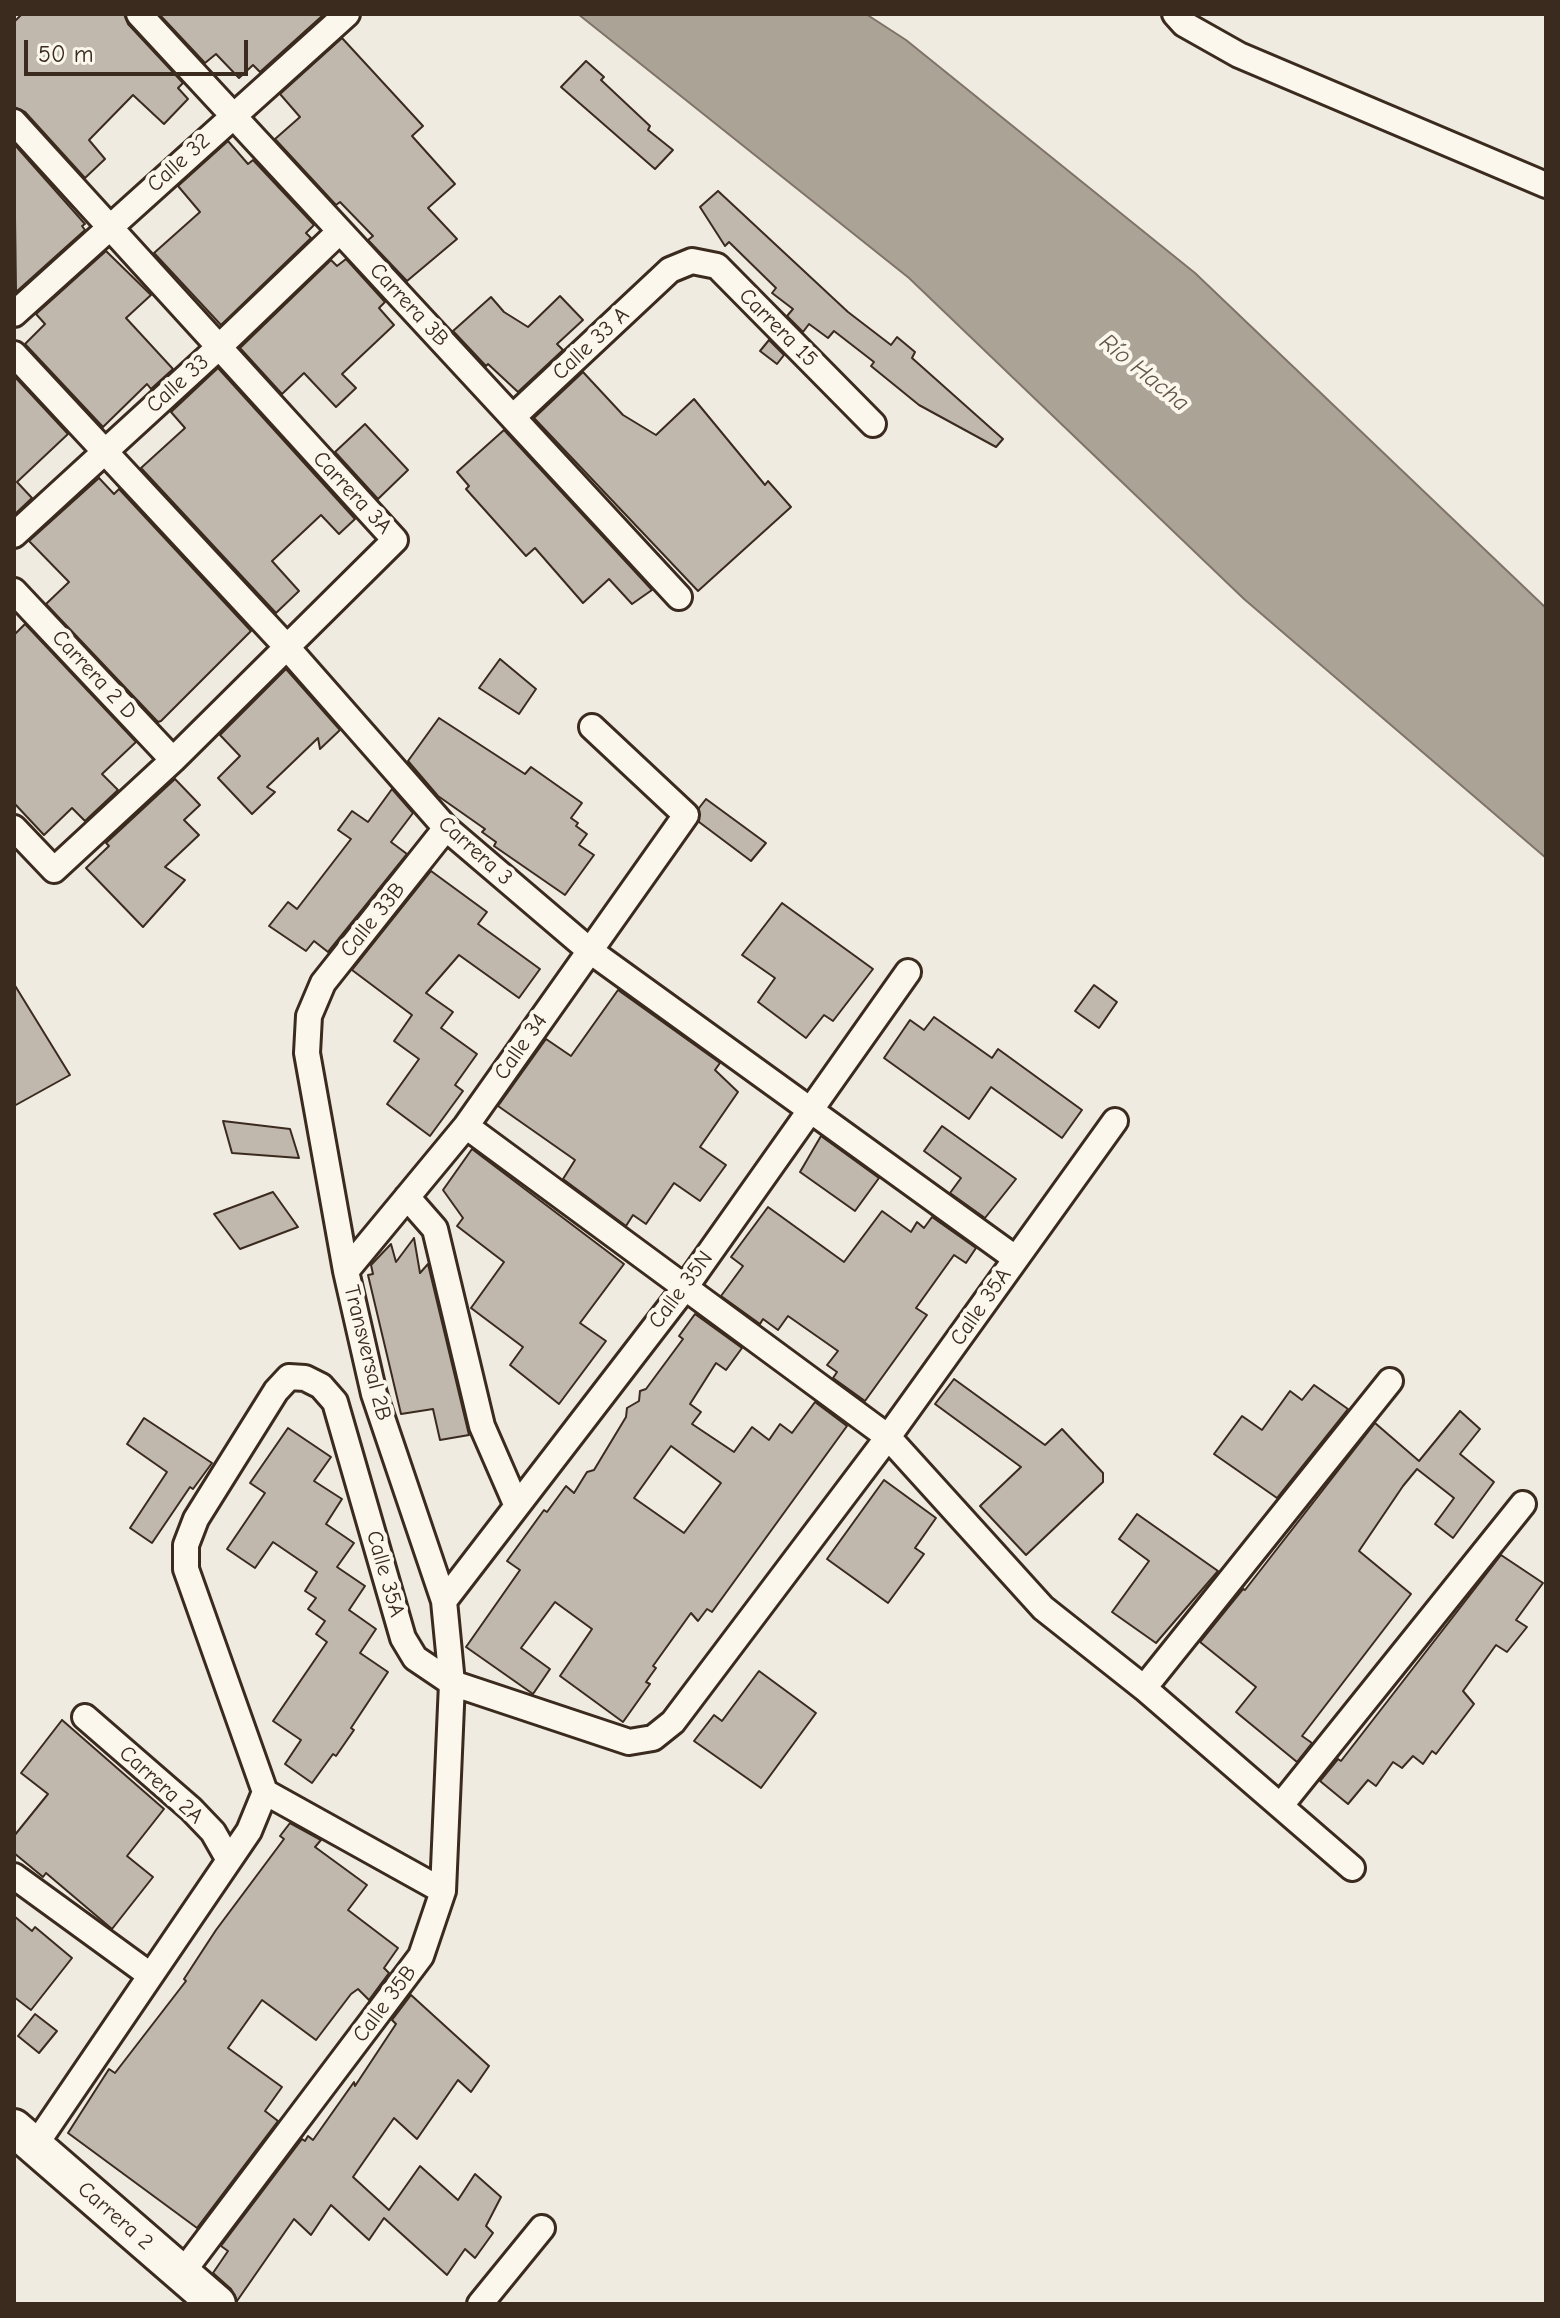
<!DOCTYPE html>
<html>
<head>
<meta charset="utf-8">
<style>
  body { margin:0 }
  #map { position:relative; width:1560px; height:2318px; overflow:hidden; background:#f0ebe0; font-family:"Comic Neue",sans-serif }
  canvas { display:block }
  .frame { position:absolute; inset:0; border:16px solid #3b2a1e; pointer-events:none }
  .scale { position:absolute; left:24px; top:40px; width:224px; height:36px; box-sizing:border-box; border:4px solid #3b2a1e; border-top:0; padding-left:10px; font-size:24px; line-height:28px; white-space:nowrap; color:#3b2a1e; -webkit-text-stroke:6px #fbf7ec; paint-order:stroke }
</style>
</head>
<body>
<div id="map">
<canvas width="1560" height="2318"></canvas>
<div class="frame"></div>
<div class="scale">50 m</div>
</div>
<script>
const context = document.querySelector('canvas').getContext('2d');
context.lineJoin = 'round';
function fill(path, color) { context.fillStyle = color; context.fill(path, 'evenodd'); }
const shape = rows => new Path2D(rows.map(r => 'M' + r).join(''));
function trace(path, color, width, dash) { context.strokeStyle = color; context.lineWidth = width; context.lineCap = dash ? 'butt' : 'round'; context.setLineDash(dash || []); context.stroke(path); }
function label(font, color, halo, rows, align = 'center') {
  context.font = font + ' "Comic Neue",sans-serif'; context.lineWidth = 8; context.setLineDash([]); context.textBaseline = 'middle'; context.strokeStyle = halo; context.fillStyle = color; for (const [text, x, y, turn = 0] of rows) {
    context.save(); context.translate(x, y); context.rotate((+turn || 0) * Math.PI / 180); context.textAlign = isNaN(turn) ? turn : align; if (halo) context.strokeText(text, 0, 0); context.fillText(text, 0, 0); context.restore();
  }
}
const water = shape([
  [578,14,866,14,906,40,1195,273,1546,608,1546,858,1244,599,909,278,578,14]
]);
const building = shape([
  [22,14,124,14,128,24,183,83,178,88,188,99,164,124,133,95,89,140,105,159,85,178,25,112,14,107,14,22,22,14],
  [159,14,320,14,322,16,260,72,253,65,239,78,216,54,205,63,159,14],
  [342,38,423,126,412,136,455,184,428,208,457,239,407,281,368,240,373,236,340,202,336,205,275,139,300,117,280,94,342,38],
  [586,61,604,77,601,80,650,126,648,130,673,150,655,169,561,87,586,61],
  [228,141,248,164,253,160,314,225,306,233,311,238,221,325,154,253,200,212,178,186,228,141],
  [14,144,85,224,82,226,85,230,16,292,14,144],
  [718,191,848,312,891,345,897,337,915,352,912,358,1003,439,996,447,919,405,871,366,874,362,834,331,828,338,809,324,803,332,787,316,793,309,772,293,776,288,729,242,725,246,700,207,718,191],
  [106,251,151,295,126,318,173,369,151,389,147,384,103,427,25,344,45,324,36,314,106,251],
  [346,259,385,302,379,308,394,325,342,374,356,388,336,407,304,373,282,394,240,348,331,260,337,266,346,259],
  [560,296,583,320,557,344,563,350,518,392,488,364,486,366,453,331,491,297,504,312,528,327,560,296],
  [769,340,784,355,777,364,760,351,769,340],
  [218,368,355,519,339,534,321,515,272,561,299,591,276,613,141,468,185,428,171,412,218,368],
  [583,372,623,415,656,435,694,399,765,485,768,481,791,507,698,591,534,418,583,372],
  [14,376,68,434,17,482,32,498,14,515,14,376],
  [365,424,408,470,378,499,335,452,365,424],
  [504,430,652,590,632,604,609,579,583,603,535,548,526,556,466,489,469,486,457,472,504,430],
  [99,478,114,494,119,489,251,631,161,721,158,722,46,604,69,582,29,541,99,478],
  [25,624,136,742,102,774,118,790,85,821,72,808,44,835,14,803,14,635,25,624],
  [500,659,536,689,519,714,479,688,500,659],
  [286,669,340,730,320,749,318,738,267,787,275,792,252,814,218,778,240,756,220,735,286,669],
  [439,718,525,774,531,767,582,803,571,818,578,823,576,826,587,834,579,845,594,855,565,895,494,846,496,842,482,832,485,829,438,796,408,761,439,718],
  [175,779,200,805,184,820,199,835,165,867,185,880,143,927,86,868,109,846,106,843,175,779],
  [392,789,413,813,391,842,407,854,328,952,314,941,306,951,269,926,288,902,297,909,351,839,338,830,352,811,368,822,392,789],
  [706,799,766,843,751,861,699,822,699,808,706,799],
  [431,871,487,912,478,924,540,969,519,998,459,955,426,993,453,1012,441,1028,477,1054,455,1085,463,1091,430,1136,387,1104,419,1059,394,1041,412,1015,352,970,431,871],
  [782,903,873,969,833,1021,824,1015,806,1038,758,1002,775,978,742,955,782,903],
  [14,984,70,1075,14,1106,14,984],
  [1094,985,1117,1002,1099,1028,1075,1011,1094,985],
  [618,990,720,1063,715,1070,738,1092,700,1147,726,1165,700,1201,674,1183,646,1224,633,1215,626,1226,563,1179,575,1160,498,1106,546,1039,571,1056,618,990],
  [934,1017,992,1058,998,1049,1082,1110,1062,1138,991,1087,969,1119,884,1058,910,1020,924,1030,934,1017],
  [223,1121,290,1129,299,1158,232,1153,223,1121],
  [942,1126,1016,1179,985,1218,950,1193,961,1178,924,1151,942,1126],
  [821,1136,879,1178,855,1211,800,1172,821,1136],
  [472,1149,624,1264,580,1323,606,1341,559,1404,510,1365,523,1347,471,1308,504,1262,457,1226,463,1218,443,1190,472,1149],
  [273,1192,298,1227,240,1249,214,1214,273,1192],
  [768,1207,844,1262,882,1211,911,1232,917,1222,924,1228,932,1217,976,1248,966,1263,954,1255,916,1308,927,1315,865,1401,833,1378,837,1372,827,1365,838,1351,788,1316,778,1330,763,1319,760,1324,721,1296,743,1266,731,1257,768,1207],
  [414,1238,420,1273,428,1264,469,1435,440,1440,433,1409,401,1414,368,1275,373,1274,371,1265,391,1244,396,1262,414,1238],
  [695,1314,742,1348,726,1370,716,1363,690,1404,701,1412,692,1424,734,1452,752,1427,769,1440,780,1424,792,1433,815,1402,847,1426,712,1612,707,1609,698,1621,691,1613,653,1666,656,1668,646,1682,650,1684,623,1722,560,1676,592,1629,555,1602,521,1648,550,1669,533,1694,466,1647,520,1570,507,1561,544,1510,547,1512,566,1486,574,1493,587,1472,594,1470,626,1417,627,1408,639,1401,640,1391,646,1389,683,1339,679,1336,695,1314],
  [671,1446,721,1483,684,1533,634,1498,671,1446],
  [954,1379,1045,1445,1062,1429,1103,1473,1103,1482,1026,1555,980,1506,1021,1467,935,1404,954,1379],
  [1314,1385,1348,1409,1277,1498,1214,1454,1242,1416,1262,1430,1290,1391,1302,1400,1314,1385],
  [1460,1411,1480,1429,1460,1454,1494,1482,1453,1538,1435,1524,1454,1498,1417,1469,1403,1486,1359,1551,1411,1594,1302,1736,1312,1743,1297,1762,1236,1712,1256,1687,1200,1642,1243,1589,1245,1590,1375,1423,1419,1461,1460,1411],
  [144,1418,212,1463,193,1489,190,1487,152,1543,130,1528,167,1472,127,1444,144,1418],
  [288,1428,331,1457,314,1481,342,1499,326,1524,354,1543,337,1567,365,1586,349,1610,376,1629,360,1653,388,1672,351,1728,354,1730,336,1756,333,1754,312,1783,285,1764,301,1740,273,1721,327,1642,316,1634,325,1621,308,1609,316,1598,305,1591,317,1572,273,1542,255,1568,227,1549,265,1493,250,1483,288,1428],
  [884,1480,936,1518,915,1548,924,1554,888,1603,827,1559,884,1480],
  [1137,1514,1218,1571,1156,1643,1112,1612,1149,1561,1119,1539,1137,1514],
  [1501,1555,1543,1583,1516,1620,1527,1627,1507,1652,1496,1645,1463,1691,1474,1704,1436,1754,1432,1751,1423,1764,1413,1756,1402,1768,1393,1762,1376,1786,1368,1780,1348,1804,1320,1781,1338,1759,1341,1761,1501,1555],
  [759,1671,816,1713,761,1788,694,1741,714,1715,722,1721,759,1671],
  [62,1720,164,1809,127,1856,153,1877,112,1929,46,1873,43,1877,14,1853,14,1836,48,1794,21,1773,62,1720],
  [290,1823,321,1840,315,1847,367,1885,348,1910,398,1948,384,1968,389,1973,369,2000,358,1989,351,1994,316,2040,262,2000,228,2048,282,2087,265,2111,278,2121,197,2228,68,2133,109,2069,115,2073,186,1981,184,1979,216,1930,284,1839,280,1836,290,1823],
  [14,1916,32,1931,35,1927,72,1958,31,2010,14,1997,14,1916],
  [411,1995,489,2066,471,2092,458,2080,417,2139,394,2118,353,2177,389,2210,420,2166,458,2200,475,2174,501,2197,486,2226,493,2233,475,2258,465,2249,447,2275,384,2218,369,2240,331,2205,311,2235,294,2219,237,2301,231,2289,213,2273,228,2251,221,2246,302,2139,305,2141,308,2136,313,2140,354,2082,355,2086,396,2024,392,2020,411,1995],
  [35,2014,57,2031,39,2053,18,2036,35,2014]
]);
const street = shape([
  [139,14,679,597],
  [1175,14,1184,24,1239,55,1546,185],
  [14,122,395,540,173,760,54,870,14,828],
  [14,314,347,14],
  [14,354,285,645,446,828,589,950,1015,1258],
  [513,417,670,270,692,261,717,266,873,424],
  [14,535,218,348,340,231],
  [14,591,173,760],
  [466,1126,888,1437,1043,1608,1144,1688,1352,1868],
  [407,1197,435,1229,482,1426,516,1504],
  [346,1271,466,1126,686,815,592,727],
  [444,1601,684,1289,908,972],
  [1144,1688,1390,1381],
  [85,1717,191,1809,213,1832,229,1860],
  [265,1792,443,1891],
  [1282,1804,1523,1504],
  [14,1876,150,1975],
  [34,2147,249,1831,265,1792,186,1569,186,1545,196,1519,276,1391,289,1377,305,1378,321,1386,335,1402,403,1638,415,1658,452,1683,629,1742,653,1738,673,1722,888,1437,1115,1121],
  [182,2273,421,1956,443,1891,452,1683,444,1601,374,1394,346,1271,307,1053,309,1016,323,983,446,828],
  [480,2304,542,2228]
]);
const secondary = shape([
  [14,2128,217,2304]
]);
const streetNames = [
  ["Calle 32",179,163,-42],
  ["Carrera 3B",409,305,47],
  ["Carrera 15",778,328,45],
  ["Calle 33 A",591,344,-43],
  ["Calle 33",178,384,-42],
  ["Carrera 3A",352,493,47],
  ["Carrera 2 D",94,675,47],
  ["Carrera 3",475,851,42],
  ["Calle 33B",373,920,-51],
  ["Calle 34",521,1047,-55],
  ["Calle 35N",681,1290,-53],
  ["Calle 35A",981,1307,-55],
  ["Transversal 2B",367,1353,76],
  ["Calle 35A",385,1574,74],
  ["Carrera 2A",161,1785,42],
  ["Calle 35B",385,2004,-53],
  ["Carrera 2",115,2216,41]
];
const waterNames = [
  ["Río Hacha",1144,373,39]
];
fill(water, '#aca397');
trace(water, '#7f7367', 2);
fill(building, '#c0b8ad');
trace(building, '#3b2a1e', 2);
trace(street, '#3b2a1e', 30);
trace(secondary, '#3b2a1e', 42);
trace(street, '#fbf7ec', 24);
trace(secondary, '#fbf7ec', 36);
label('22px', '#3b2a1e', '#fbf7ec', streetNames);
label('italic 24px', '#635448', '#fbf7ec', waterNames);
</script>
</body>
</html>
